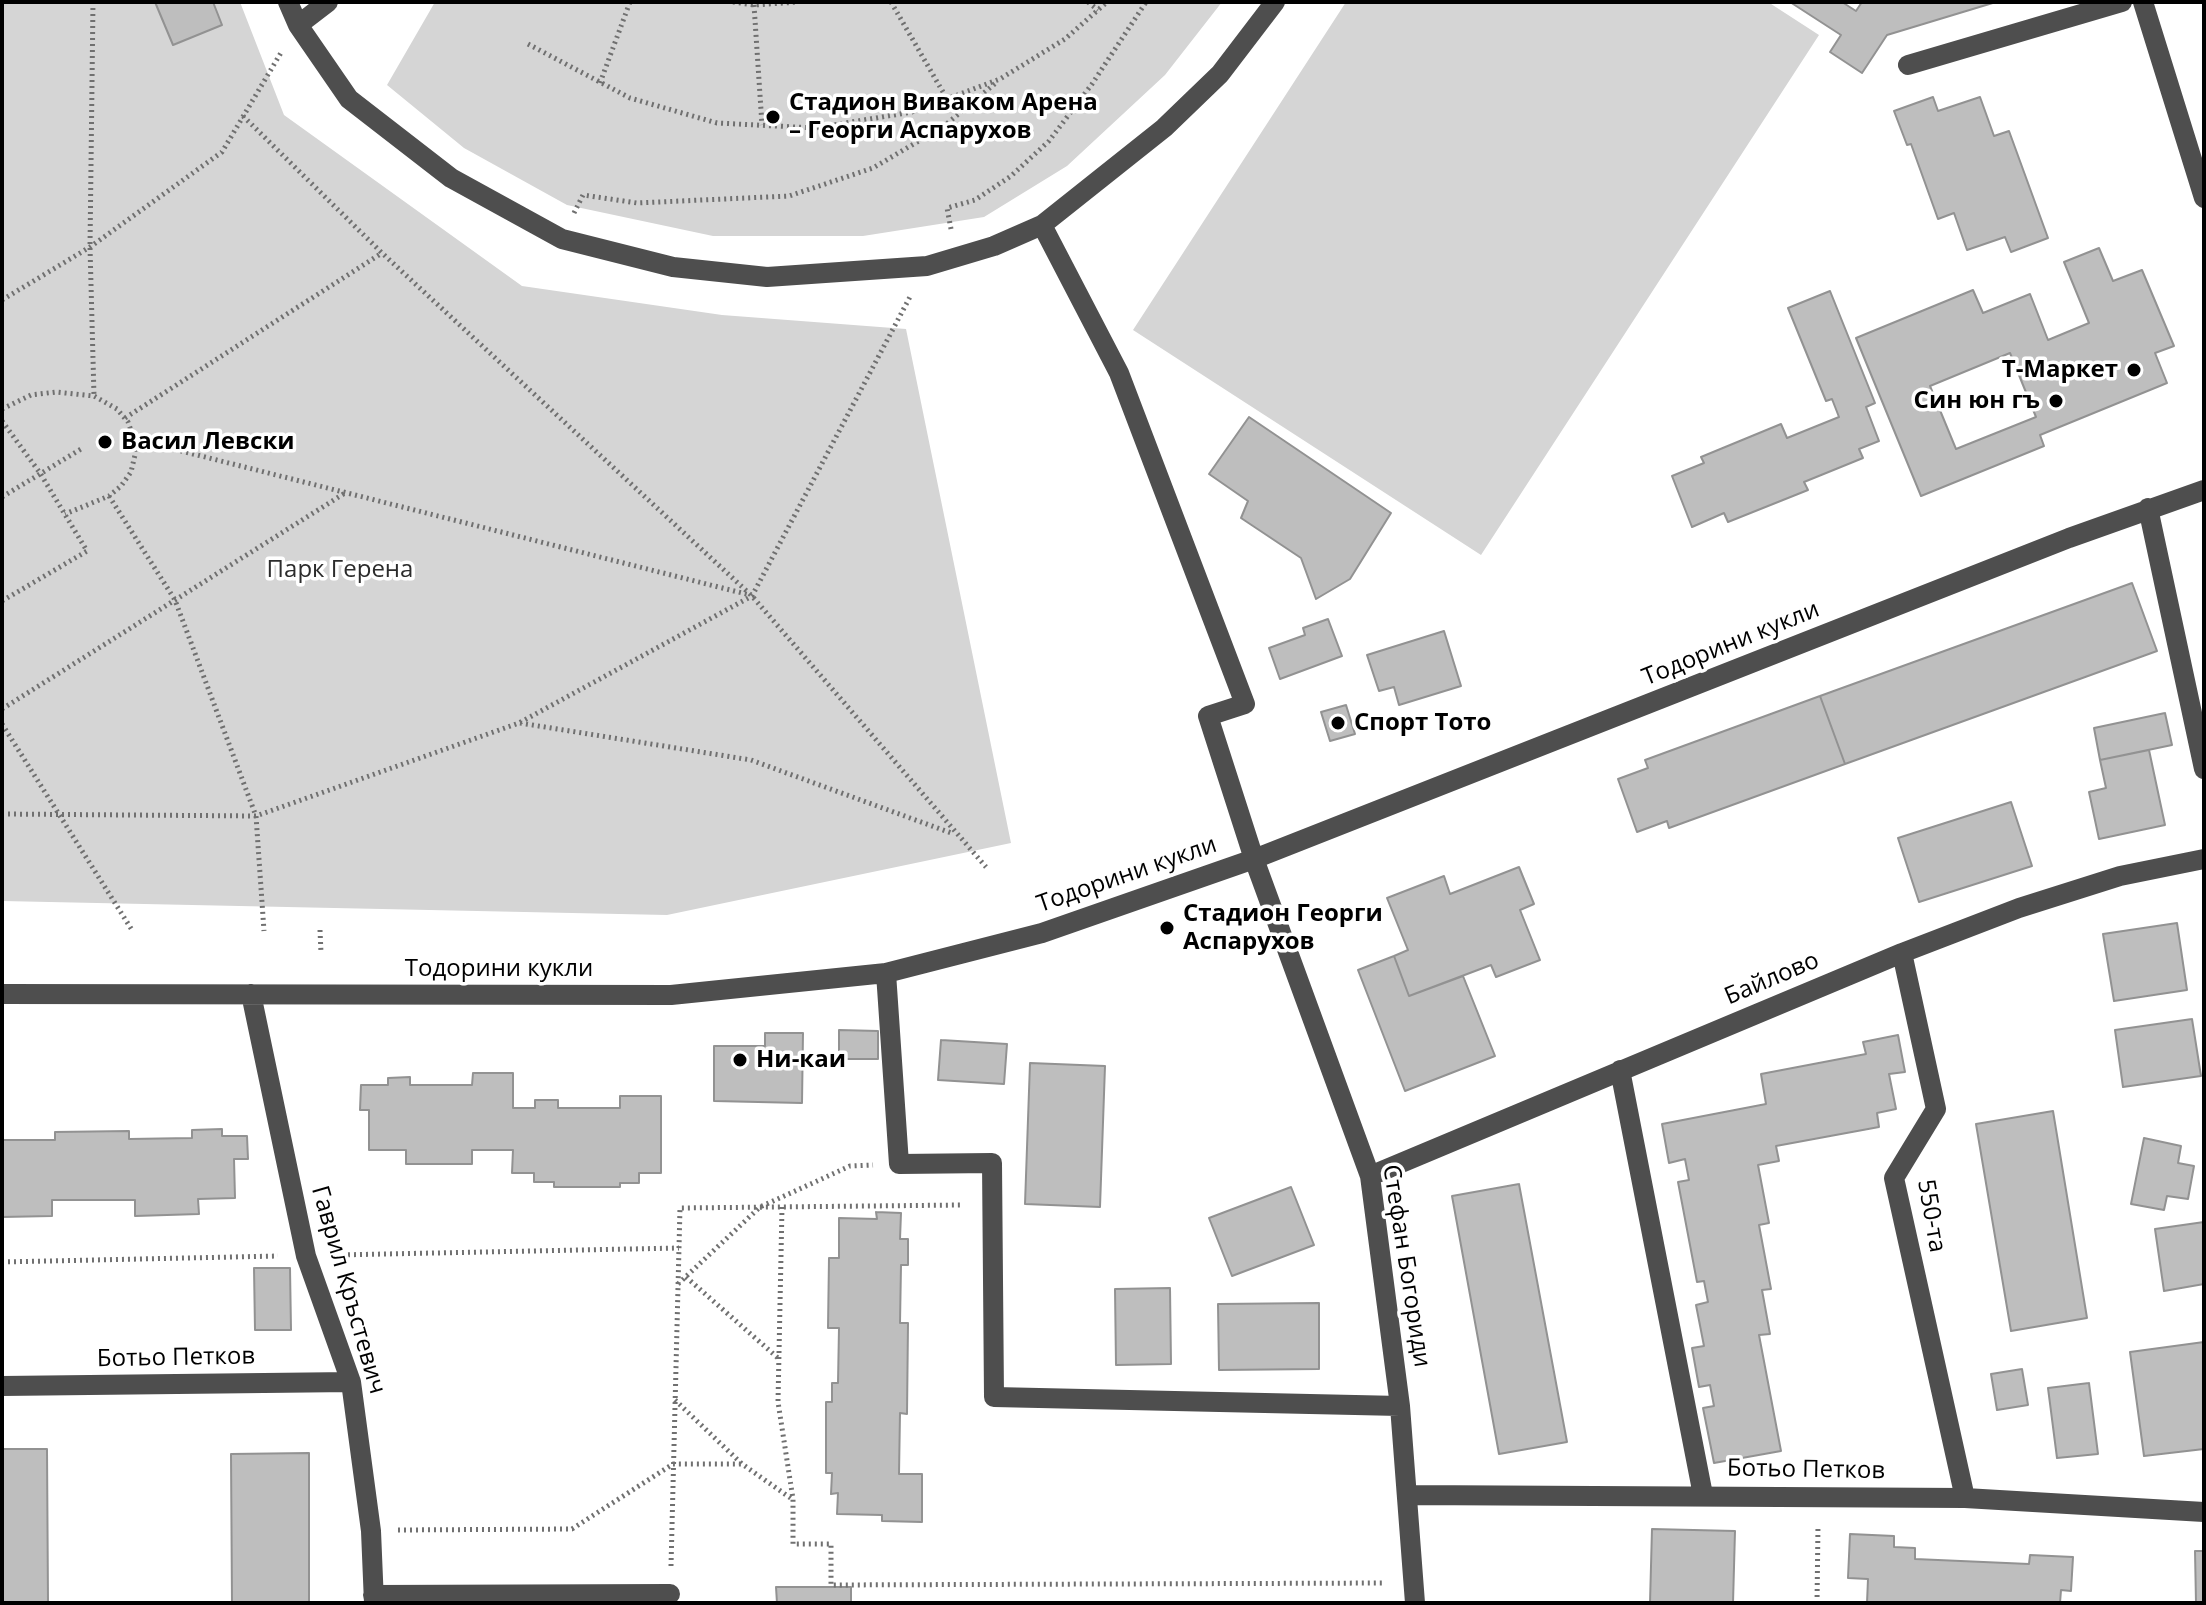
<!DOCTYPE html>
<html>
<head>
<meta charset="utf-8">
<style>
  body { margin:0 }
  #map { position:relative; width:2206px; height:1605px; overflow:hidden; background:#fff; font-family:"Open Sans",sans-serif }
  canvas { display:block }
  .frame { position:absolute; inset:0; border:4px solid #000; pointer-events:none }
</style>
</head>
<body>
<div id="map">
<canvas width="2206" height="1605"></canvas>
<div class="frame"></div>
</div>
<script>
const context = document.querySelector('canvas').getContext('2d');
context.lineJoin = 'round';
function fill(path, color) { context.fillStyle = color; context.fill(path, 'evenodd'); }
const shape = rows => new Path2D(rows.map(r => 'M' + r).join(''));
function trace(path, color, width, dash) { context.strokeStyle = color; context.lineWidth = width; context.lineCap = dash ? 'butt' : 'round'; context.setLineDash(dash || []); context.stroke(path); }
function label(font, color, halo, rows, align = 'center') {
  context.font = font + ' "Open Sans",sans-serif'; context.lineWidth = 7; context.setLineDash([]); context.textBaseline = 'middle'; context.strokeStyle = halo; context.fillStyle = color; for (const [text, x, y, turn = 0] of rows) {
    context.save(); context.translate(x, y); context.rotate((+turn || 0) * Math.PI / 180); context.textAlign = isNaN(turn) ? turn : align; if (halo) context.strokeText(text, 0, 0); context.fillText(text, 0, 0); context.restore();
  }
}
const green = shape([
  [2,2,240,2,284,115,522,286,722,315,906,329,1011,843,667,915,2,901],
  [435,2,1222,2,1165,75,1067,166,984,217,863,236,713,236,567,205,464,148,387,85],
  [1346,2,1768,2,1819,35,1481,555,1133,330]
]);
const building = shape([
  [155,2,213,2,222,25,173,45,155,2],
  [1790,2,1842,2,1856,11,1862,2,1996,2,1887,35,1862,73,1830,52,1841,35,1790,2],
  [1933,97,1938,111,1980,97,1994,136,2009,131,2048,238,2011,252,2005,237,1967,250,1954,213,1938,219,1911,144,1907,145,1894,111,1933,97],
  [2099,248,2113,281,2142,270,2174,346,2155,353,2167,383,2040,435,2044,446,1921,496,1856,338,1973,290,1983,313,2030,294,2048,340,2089,323,2064,262,2099,248],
  [2010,353,2036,417,1956,449,1930,386,2010,353],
  [1830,291,1875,403,1866,407,1879,441,1859,449,1863,458,1804,482,1808,490,1728,522,1724,513,1692,527,1672,476,1704,463,1701,457,1781,424,1787,438,1839,417,1832,399,1826,401,1788,308,1830,291],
  [1249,417,1391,513,1350,579,1316,599,1301,558,1241,518,1248,501,1209,474,1249,417],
  [2132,583,2157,651,1845,764,1820,696,2132,583],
  [1328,619,1342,656,1280,679,1269,648,1305,635,1303,628,1328,619],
  [1444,631,1461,686,1399,705,1394,687,1379,691,1367,655,1444,631],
  [1820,696,1845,764,1669,828,1667,821,1637,832,1618,779,1648,768,1645,760,1820,696],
  [1346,705,1355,734,1330,741,1321,712,1346,705],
  [2165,713,2172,745,2100,760,2094,728,2165,713],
  [2149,750,2165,825,2099,839,2089,792,2106,788,2100,760,2149,750],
  [2011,802,2032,866,1919,902,1898,838,2011,802],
  [1519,867,1534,904,1520,910,1540,960,1496,977,1491,965,1409,996,1394,956,1408,950,1387,898,1444,876,1450,894,1519,867],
  [2177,923,2187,990,2114,1001,2103,934,2177,923],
  [1394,956,1409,996,1463,976,1495,1056,1405,1091,1358,970,1394,956],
  [2192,1019,2201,1076,2123,1087,2115,1030,2192,1019],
  [839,1030,878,1031,878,1059,839,1059,839,1030],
  [765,1033,803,1033,802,1103,714,1101,714,1046,765,1046,765,1033],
  [1898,1035,1905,1072,1889,1074,1896,1109,1877,1113,1879,1127,1776,1146,1779,1161,1758,1165,1769,1223,1759,1225,1771,1289,1762,1290,1770,1334,1759,1335,1781,1451,1714,1463,1703,1408,1714,1406,1710,1385,1699,1387,1692,1348,1704,1346,1696,1305,1708,1302,1704,1281,1697,1282,1678,1182,1689,1180,1685,1159,1669,1163,1662,1124,1766,1104,1761,1074,1866,1054,1863,1042,1898,1035],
  [941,1040,1007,1044,1004,1084,938,1080,941,1040],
  [1030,1063,1105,1066,1100,1207,1025,1204,1030,1063],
  [473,1073,513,1073,513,1108,535,1108,535,1100,558,1100,558,1108,620,1108,620,1096,661,1096,661,1173,639,1173,639,1183,620,1183,620,1187,554,1187,554,1182,534,1182,534,1173,512,1173,513,1150,472,1150,472,1164,406,1164,406,1150,369,1150,369,1110,360,1110,361,1085,388,1085,388,1078,410,1077,410,1085,472,1085,473,1073],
  [2053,1111,2087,1318,2011,1331,1976,1124,2053,1111],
  [222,1129,222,1136,247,1136,248,1159,234,1159,235,1198,198,1199,199,1214,135,1216,135,1200,52,1200,52,1216,2,1217,2,1140,55,1140,55,1132,129,1131,129,1139,192,1138,192,1130,222,1129],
  [2144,1138,2181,1146,2178,1163,2194,1166,2188,1199,2167,1196,2164,1210,2131,1204,2144,1138],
  [1519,1184,1567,1442,1499,1454,1452,1196,1519,1184],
  [1291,1187,1314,1245,1232,1276,1209,1218,1291,1187],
  [876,1212,901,1213,900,1239,908,1239,908,1265,901,1265,900,1323,908,1323,907,1414,900,1413,899,1474,922,1474,922,1522,882,1521,882,1515,837,1514,838,1493,831,1494,832,1473,826,1473,826,1402,832,1402,832,1383,838,1383,839,1328,828,1328,829,1258,839,1258,839,1218,877,1219,876,1212],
  [2204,1222,2204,1284,2164,1291,2155,1229,2204,1222],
  [254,1268,290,1268,291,1330,255,1330,254,1268],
  [1170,1288,1171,1364,1116,1365,1115,1289,1170,1288],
  [1319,1303,1319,1369,1219,1370,1218,1304,1319,1303],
  [2204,1342,2204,1449,2144,1456,2130,1352,2204,1342],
  [2022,1369,2028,1405,1997,1410,1991,1374,2022,1369],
  [2089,1383,2098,1454,2057,1458,2048,1388,2089,1383],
  [2,1449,47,1449,48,1603,2,1603,2,1449],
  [309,1453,309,1603,232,1603,231,1454,309,1453],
  [1652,1529,1735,1531,1733,1603,1650,1603,1652,1529],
  [1850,1534,1894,1536,1894,1547,1915,1548,1915,1559,2029,1564,2030,1555,2073,1557,2071,1591,2061,1590,2060,1603,1867,1603,1868,1579,1848,1578,1850,1534],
  [2195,1551,2204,1551,2204,1603,2196,1603,2195,1551],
  [776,1587,851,1587,851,1603,777,1603,776,1587]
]);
const path = shape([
  [93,2,90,247,94,396],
  [733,2,754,5,798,2],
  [891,2,947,99],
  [1088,2,1098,10],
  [754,5,762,125],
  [528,44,630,98,717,123,815,128,912,112,1000,79,1065,39,1107,2],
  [600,83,630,2],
  [243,116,382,253,752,596,986,867],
  [574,213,583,195,637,203,789,196,873,168,944,126,997,82],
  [951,229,947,208,975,200,1011,176,1049,141,1092,84,1146,2],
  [2,300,90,247,222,152,282,51],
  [2,409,31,395,56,392,94,396,117,409,128,422,134,439,135,455,131,472,121,486,109,496,65,514],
  [125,418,382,253],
  [2,421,40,473,87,551,2,601],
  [134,439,750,595],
  [109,496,175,600,256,816,264,931],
  [2,497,81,449],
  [2,709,345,493],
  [520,723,751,760,954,834],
  [2,724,132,930],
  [2,814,256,816,519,723,752,596,911,295],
  [320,930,321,953],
  [782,1207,778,1402,793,1499,793,1544,831,1544,831,1585,1385,1583],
  [336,1255,679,1248],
  [2,1262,278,1256],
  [686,1277,778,1358],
  [678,1284,760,1207,850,1166,873,1165],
  [675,1400,742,1464,792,1499],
  [398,1530,572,1529,673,1464,742,1464],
  [671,1566,680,1208,963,1205],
  [1817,1603,1818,1525]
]);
const minor = shape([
  [288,2,298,25,349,99,451,178,562,239,673,267,767,277,927,266,994,246,1042,225,1164,128,1220,74,1275,2],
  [2143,2,2204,198],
  [298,25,328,2],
  [1908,65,2122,2],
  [1042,225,1119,373,1245,704,1208,716,1254,859,1370,1176,1400,1406,1415,1603],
  [2148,508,2204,769],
  [1902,953,1936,1109,1894,1178,1965,1498],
  [886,973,899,1164,992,1163,994,1397,1400,1406],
  [2,994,671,995,886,973,1042,933,1254,859,2069,538,2204,490],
  [251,994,306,1256,351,1382,371,1531,374,1603],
  [1620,1070,1703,1495],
  [1370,1176,1902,953,2019,908,2120,876,2204,859],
  [2,1386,351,1382],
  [1408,1495,1965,1498,2204,1512],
  [373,1595,670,1594]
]);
const markers = [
  [773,117,8,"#000"],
  [2134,370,8,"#000"],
  [2056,401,8,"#000"],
  [105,442,8,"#000"],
  [1338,723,8,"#000"],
  [1167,928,8,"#000"],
  [740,1060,8,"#000"]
];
const poiNames = [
  ["Стадион Виваком Арена",789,103],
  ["– Георги Аспарухов",789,131],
  ["Т-Маркет",2118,370,"right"],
  ["Син юн гъ",2040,401,"right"],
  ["Васил Левски",121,442],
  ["Спорт Тото",1354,723],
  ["Стадион Георги",1183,914],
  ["Аспарухов",1183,942],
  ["Ни-каи",756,1060]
];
const parkNames = [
  ["Парк Герена",340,570]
];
const streetNames = [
  ["Тодорини кукли",1731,644,-22],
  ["Тодорини кукли",1127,875,-19],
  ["Тодорини кукли",499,969],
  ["Байлово",1772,979,-23],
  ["550-та",1931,1216,80],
  ["Стефан Богориди",1406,1266,81],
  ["Гаврил Кръстевич",348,1290,74],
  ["Ботьо Петков",176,1358,-1],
  ["Ботьо Петков",1806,1470,1]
];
fill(green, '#d5d5d5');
fill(building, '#bebebe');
trace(building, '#929292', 2);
trace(path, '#707070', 5, [2, 4]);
trace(minor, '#4e4e4e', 20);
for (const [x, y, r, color] of markers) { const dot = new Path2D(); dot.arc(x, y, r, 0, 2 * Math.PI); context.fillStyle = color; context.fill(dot); trace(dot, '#fff', 3); }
label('bold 24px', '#000', '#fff', poiNames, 'left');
label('24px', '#2c2c2c', '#fff', parkNames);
label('24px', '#000', '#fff', streetNames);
</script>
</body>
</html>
